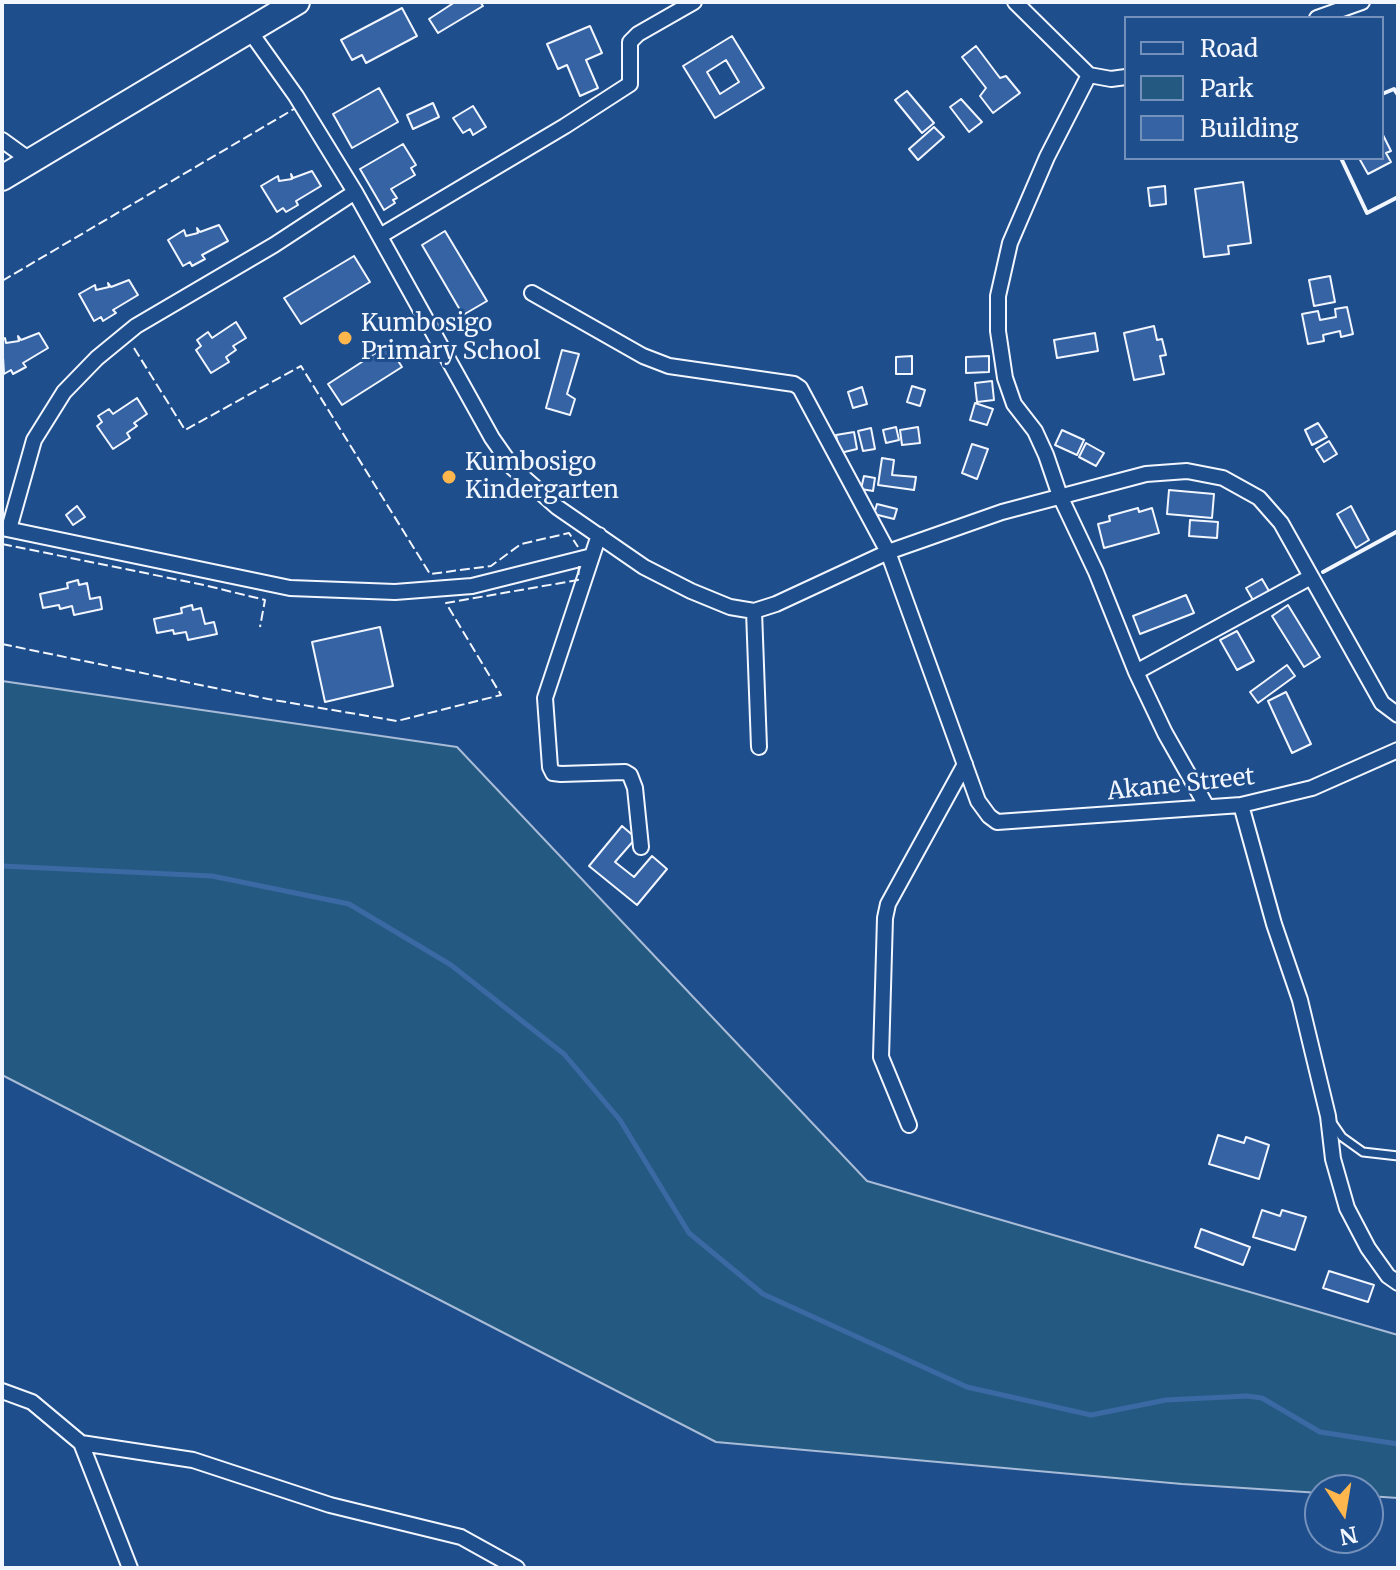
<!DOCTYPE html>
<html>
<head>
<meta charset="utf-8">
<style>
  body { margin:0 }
  #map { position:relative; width:1400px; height:1570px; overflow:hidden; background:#1f4e8c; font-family:Merriweather,serif }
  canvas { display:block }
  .frame { position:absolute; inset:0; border:4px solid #f2f6ff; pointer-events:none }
  .legend { position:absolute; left:1124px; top:16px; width:260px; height:144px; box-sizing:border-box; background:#1f4e8c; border:2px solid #7391ba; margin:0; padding:10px 14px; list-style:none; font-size:24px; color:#f2f6ff }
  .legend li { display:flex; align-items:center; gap:16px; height:40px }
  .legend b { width:40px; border:2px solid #7391ba }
  .north { position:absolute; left:1304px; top:1474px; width:80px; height:80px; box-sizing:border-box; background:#1f4e8c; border:2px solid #7391ba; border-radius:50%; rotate:168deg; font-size:22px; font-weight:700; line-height:32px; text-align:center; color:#f2f6ff }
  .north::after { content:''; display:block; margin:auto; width:28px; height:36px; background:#ffb74d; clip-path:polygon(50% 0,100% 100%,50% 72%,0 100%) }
</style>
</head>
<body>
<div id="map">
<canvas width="1400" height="1570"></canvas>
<div class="frame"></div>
<ul class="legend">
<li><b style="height:10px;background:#1f4e8c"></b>Road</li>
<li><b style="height:22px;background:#245a82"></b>Park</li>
<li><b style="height:22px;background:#3563a3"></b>Building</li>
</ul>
<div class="north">N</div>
</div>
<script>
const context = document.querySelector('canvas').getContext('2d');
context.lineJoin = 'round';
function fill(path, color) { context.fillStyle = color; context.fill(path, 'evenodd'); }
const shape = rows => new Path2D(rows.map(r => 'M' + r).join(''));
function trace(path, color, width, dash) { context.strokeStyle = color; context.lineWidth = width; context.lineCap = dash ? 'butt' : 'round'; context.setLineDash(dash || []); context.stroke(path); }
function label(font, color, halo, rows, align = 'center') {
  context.font = font + ' Merriweather,serif'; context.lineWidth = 6; context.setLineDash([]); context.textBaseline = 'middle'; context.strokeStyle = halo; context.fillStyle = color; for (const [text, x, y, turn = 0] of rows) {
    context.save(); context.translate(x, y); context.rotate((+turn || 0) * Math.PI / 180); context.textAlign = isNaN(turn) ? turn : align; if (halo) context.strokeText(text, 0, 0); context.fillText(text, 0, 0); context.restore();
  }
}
const green = shape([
  [2,681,457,747,867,1181,1398,1335,1398,1498,1368,1496,1368,1490,1320,1490,1320,1493,1182,1484,716,1442,2,1075,2,681]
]);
const stream = shape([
  [2,866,212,876,349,904,451,965,564,1054,620,1120,689,1233,763,1294,967,1387,1091,1415,1166,1400,1247,1396,1262,1398,1320,1432,1398,1444]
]);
const building = shape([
  [455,2,480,2,483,6,438,33,429,19,455,2],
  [402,8,417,36,366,63,362,55,352,60,341,40,402,8],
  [590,26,602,53,586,60,598,88,580,96,567,65,558,69,547,44,590,26],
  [732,36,764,88,715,118,683,66,732,36],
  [726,60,739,82,720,94,707,72,726,60],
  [976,46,1000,78,1006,76,1020,93,993,113,980,96,986,88,962,57,976,46],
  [379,88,398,122,352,148,333,114,379,88],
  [907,91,934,123,922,133,895,100,907,91],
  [961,99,982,122,969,132,950,107,961,99],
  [433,103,439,117,413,129,407,115,433,103],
  [473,106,486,127,473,135,470,129,463,133,453,118,473,106],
  [934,127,944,137,918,160,909,149,934,127],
  [1382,133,1391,151,1386,153,1391,162,1368,174,1359,158,1382,158,1382,133],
  [403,144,416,165,411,168,415,175,391,189,397,198,393,200,395,203,384,210,360,169,403,144],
  [312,171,321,186,296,201,298,205,286,212,283,208,277,212,261,186,278,176,279,181,292,179,291,174,293,178,312,171],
  [1243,182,1251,243,1228,246,1229,254,1204,257,1195,189,1243,182],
  [1165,186,1166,204,1150,206,1148,188,1165,186],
  [219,225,228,241,202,255,205,259,192,266,190,262,183,266,168,240,184,230,186,236,198,233,197,228,200,232,219,225],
  [445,231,487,301,463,315,422,245,445,231],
  [354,256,370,282,301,324,284,298,354,256],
  [1330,276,1335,302,1314,306,1309,280,1330,276],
  [129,280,138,295,113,310,116,313,103,321,101,317,94,321,79,294,95,285,96,290,109,287,108,283,111,287,129,280],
  [1347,307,1353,334,1341,337,1340,331,1323,335,1324,341,1308,344,1302,314,1318,311,1320,320,1336,317,1335,309,1347,307],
  [236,322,246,338,233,346,236,350,226,357,229,362,211,373,196,350,201,346,197,340,208,332,212,338,236,322],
  [1154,326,1157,340,1162,339,1166,355,1160,356,1164,374,1134,380,1124,333,1154,326],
  [39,333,48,348,23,363,26,367,13,374,11,370,4,374,2,340,5,338,6,343,19,341,18,336,21,340,39,333],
  [1095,333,1098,351,1057,358,1054,340,1095,333],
  [388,345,402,367,342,405,328,384,388,345],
  [562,350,579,354,567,394,575,399,570,415,546,408,562,350],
  [912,356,912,374,896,374,896,357,912,356],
  [989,356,989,372,966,373,966,357,989,356],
  [992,381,994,400,977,402,975,383,992,381],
  [912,386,925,390,920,406,907,402,912,386],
  [862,387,867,404,853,408,848,392,862,387],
  [137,398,147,414,134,423,137,426,127,433,130,438,113,449,97,426,102,422,98,416,109,409,113,414,137,398],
  [975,403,993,409,987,425,970,420,975,403],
  [1318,423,1327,437,1312,445,1305,430,1318,423],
  [896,427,899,440,886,443,883,430,896,427],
  [918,427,920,443,902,445,900,430,918,427],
  [871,428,875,449,863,451,858,431,871,428],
  [1062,430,1084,440,1077,455,1055,445,1062,430],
  [854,432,857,449,840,453,836,435,854,432],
  [1329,441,1337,454,1324,462,1316,449,1329,441],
  [1086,443,1104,453,1096,466,1079,457,1086,443],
  [972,444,988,449,977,479,962,473,972,444],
  [882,458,894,460,892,475,916,477,914,490,878,485,882,458],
  [864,476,875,478,873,491,861,489,864,476],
  [1169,490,1214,494,1212,518,1167,514,1169,490],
  [877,504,897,509,894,519,874,514,877,504],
  [77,506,85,517,73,525,66,515,77,506],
  [1351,506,1369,540,1356,548,1337,514,1351,506],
  [1138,508,1139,512,1152,508,1159,533,1104,548,1098,524,1110,521,1109,516,1138,508],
  [1190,520,1218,522,1217,538,1189,536,1190,520],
  [1262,579,1269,591,1253,600,1246,588,1262,579],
  [78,580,79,585,87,583,90,599,100,597,102,609,74,615,72,606,60,609,59,605,43,608,40,594,68,588,67,583,78,580],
  [1186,595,1194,613,1140,634,1133,616,1186,595],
  [192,605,193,610,201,608,205,624,214,622,217,634,188,640,186,632,174,634,173,630,157,633,154,619,182,613,181,608,192,605],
  [1288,605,1320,657,1304,667,1272,616,1288,605],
  [380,627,393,686,325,702,312,642,380,627],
  [1237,631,1254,661,1237,670,1220,640,1237,631],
  [1287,665,1295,676,1258,703,1250,692,1287,665],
  [1286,692,1311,744,1292,753,1268,701,1286,692],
  [622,826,636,838,615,862,634,877,652,856,667,869,637,905,589,866,622,826],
  [1218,1135,1244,1143,1246,1137,1269,1145,1259,1179,1209,1164,1218,1135],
  [1262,1210,1280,1216,1282,1210,1306,1217,1295,1250,1253,1237,1262,1210],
  [1201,1229,1250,1247,1243,1265,1195,1247,1201,1229],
  [1329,1271,1374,1285,1368,1302,1323,1288,1329,1271]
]);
const service = shape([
  [1333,1124,1342,1137,1363,1152,1398,1156]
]);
const minor = shape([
  [1015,2,1089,75,1111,79,1126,77],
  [1317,18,1362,2],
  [249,30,296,96,355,192,492,438,513,468,557,507,644,567,691,591,730,607,754,611,776,604,888,552,1002,512,1146,474,1187,471,1223,478,1259,498,1281,523,1382,703,1398,715],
  [1089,75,1047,157,1010,243,998,296,998,331,1005,378,1014,404,1035,431,1046,455,1060,496,1096,572,1136,672,1165,733,1207,807],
  [2,140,31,161],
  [380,236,565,126,630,84,630,42,638,34,694,2],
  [532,293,643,356,669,366,794,384,800,388,888,552,978,801,989,816,997,822,1241,805,1312,788,1398,750],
  [2,528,290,588,395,592,472,586,592,556],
  [9,529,34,440,64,392,97,358,136,326,274,245,355,192],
  [599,535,545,698,550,767,553,773,561,774,625,772,630,775,635,788,641,847],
  [754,611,759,747],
  [1136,672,1309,578],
  [1241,805,1274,924,1300,1000,1328,1116,1333,1159,1347,1208,1368,1248,1388,1276,1398,1283],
  [909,1125,881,1057,885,918,888,904,965,764],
  [2,1391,32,1402,81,1443,193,1460,330,1505,461,1537,517,1568],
  [81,1443,130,1568]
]);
const trunk = shape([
  [2,178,297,2]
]);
const fence = shape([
  [2,281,294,109],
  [134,348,185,430,301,366,430,574,491,566,521,544,569,533,578,547],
  [2,544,204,585,265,600,260,627],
  [2,644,268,699,397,721,501,695,446,603,578,580,579,566]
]);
const wall = shape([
  [1382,94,1394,89,1398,95],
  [1341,158,1367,213,1398,197],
  [1323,572,1398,531]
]);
const markers = [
  [345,338,8,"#ffb74d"],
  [449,477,8,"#ffb74d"]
];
const poiNames = [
  ["Kumbosigo",361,324],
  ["Primary School",361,352],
  ["Kumbosigo",465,463],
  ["Kindergarten",465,491]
];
const streetNames = [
  ["Akane Street",1181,785,-6]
];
fill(green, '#245a82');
trace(green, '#a8bbd7', 2);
trace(stream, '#3b69a3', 5);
fill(building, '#3563a3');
trace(building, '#f2f6ff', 2);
trace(service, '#f2f6ff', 11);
trace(minor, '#f2f6ff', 18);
trace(trunk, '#f2f6ff', 28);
trace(service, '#1f4e8c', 7);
trace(minor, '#1f4e8c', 14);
trace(trunk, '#1f4e8c', 24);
trace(fence, '#f2f6ff', 2, [10, 4]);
trace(wall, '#f2f6ff', 4);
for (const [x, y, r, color] of markers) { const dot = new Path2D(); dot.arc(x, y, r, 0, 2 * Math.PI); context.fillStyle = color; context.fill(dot); trace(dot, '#1f4e8c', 3); }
label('24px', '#f2f6ff', '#1f4e8c', poiNames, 'left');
label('24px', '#f2f6ff', '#1f4e8c', streetNames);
</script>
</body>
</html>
